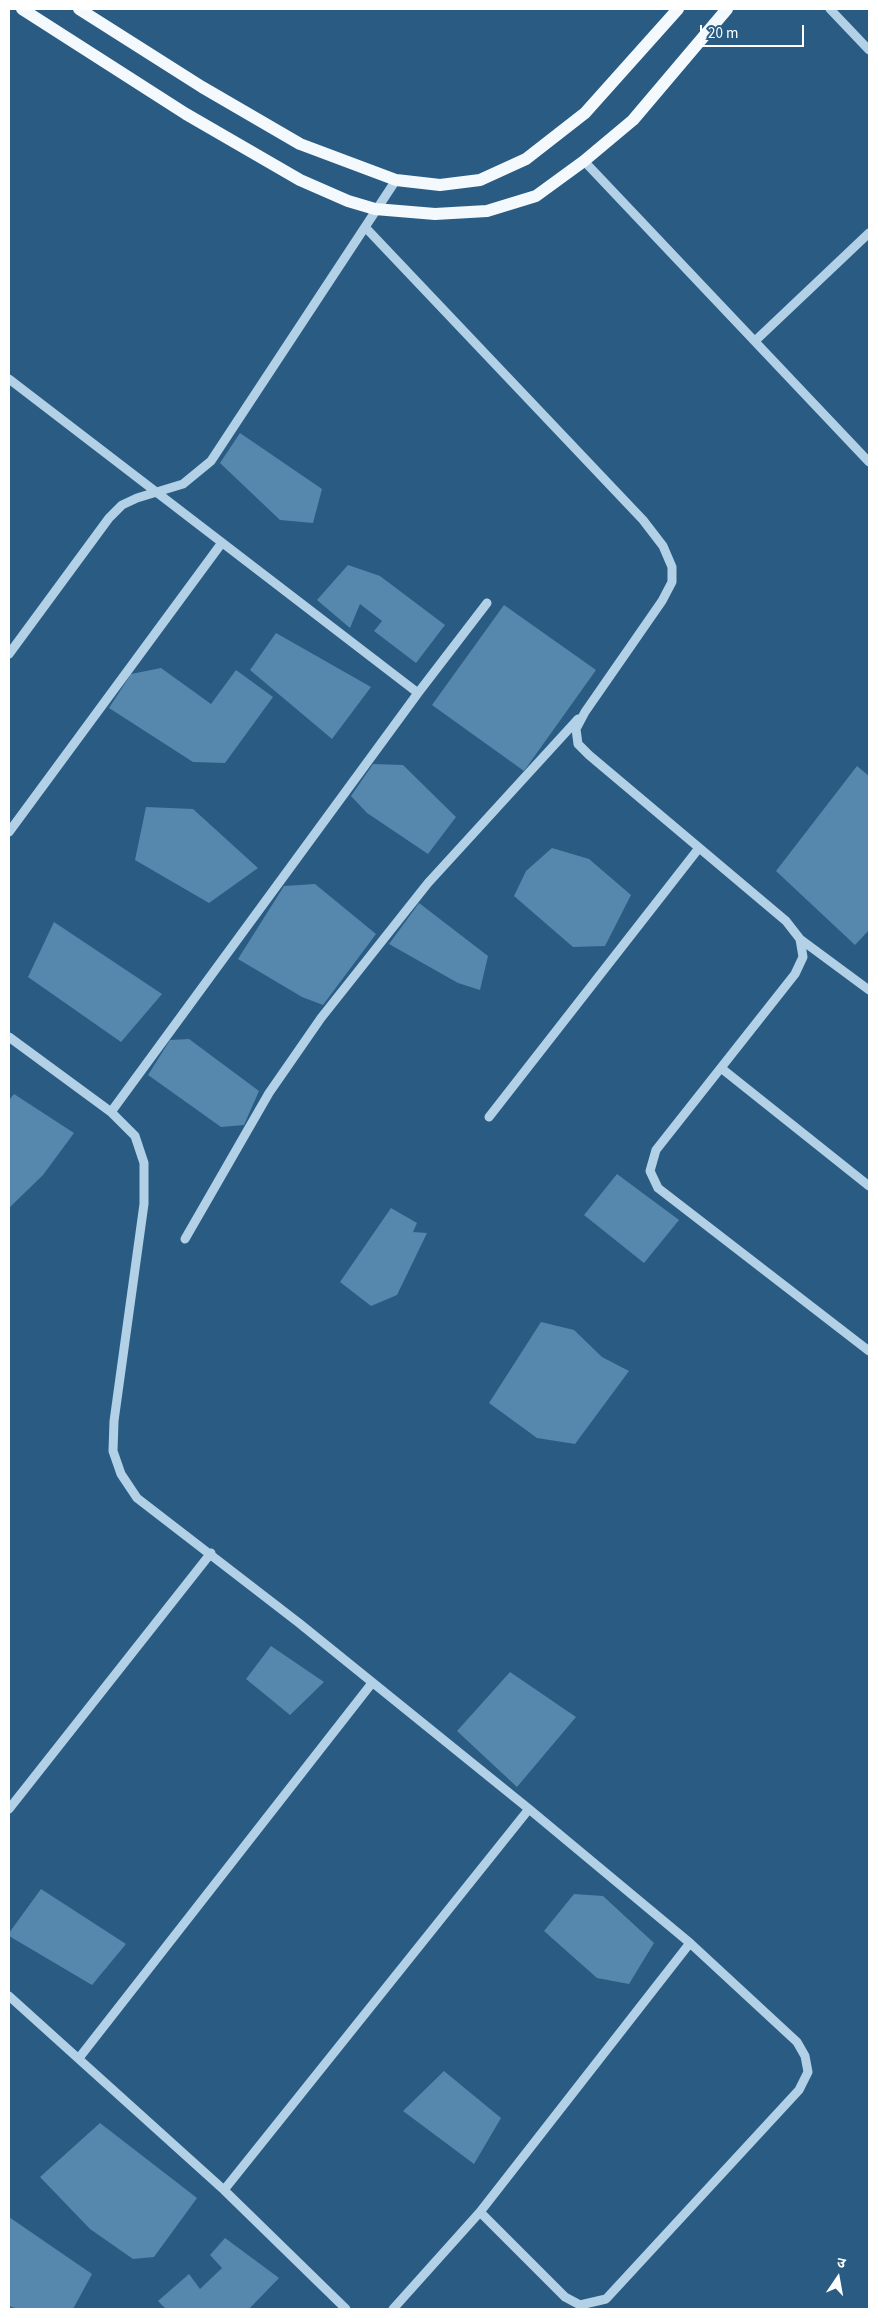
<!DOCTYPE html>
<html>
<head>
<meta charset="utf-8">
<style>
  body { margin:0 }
  #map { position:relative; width:878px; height:2318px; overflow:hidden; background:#2a5c83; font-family:"Source Sans 3","Noto Sans Devanagari",sans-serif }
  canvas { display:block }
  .frame { position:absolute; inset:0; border:10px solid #fff; pointer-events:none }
  .north { position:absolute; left:813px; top:2253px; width:50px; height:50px; -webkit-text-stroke:4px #2a5c83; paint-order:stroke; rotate:12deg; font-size:14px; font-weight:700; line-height:20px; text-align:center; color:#fff }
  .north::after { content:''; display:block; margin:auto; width:18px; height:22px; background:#fff; clip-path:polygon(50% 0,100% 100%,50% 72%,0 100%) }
  .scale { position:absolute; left:700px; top:25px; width:104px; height:22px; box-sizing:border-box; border:2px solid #fff; border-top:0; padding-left:6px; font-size:15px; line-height:18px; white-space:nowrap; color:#fff; -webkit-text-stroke:4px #2a5c83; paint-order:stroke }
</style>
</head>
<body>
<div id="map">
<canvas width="878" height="2318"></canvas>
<div class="frame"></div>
<div class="north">उ</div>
<div class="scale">20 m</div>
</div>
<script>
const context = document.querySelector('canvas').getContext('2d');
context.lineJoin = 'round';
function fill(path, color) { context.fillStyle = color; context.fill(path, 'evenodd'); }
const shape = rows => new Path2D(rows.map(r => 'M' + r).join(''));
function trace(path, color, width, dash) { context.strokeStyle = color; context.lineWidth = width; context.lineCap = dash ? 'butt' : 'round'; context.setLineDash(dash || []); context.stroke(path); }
const building = shape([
  [240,433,322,489,313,523,280,520,220,463],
  [348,565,380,576,445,625,416,663,374,631,382,621,360,604,350,628,317,600],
  [504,605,596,670,524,771,432,705],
  [276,633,371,687,332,739,250,670],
  [161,668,211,704,236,670,273,697,225,763,193,762,109,708,131,674],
  [373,764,403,765,456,817,428,854,367,813,351,796],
  [857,766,869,776,869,930,855,945,776,871],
  [146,807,193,809,258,868,209,903,135,860],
  [552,848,589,859,631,895,605,946,573,947,514,896,526,871],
  [315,884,376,934,323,1005,302,997,238,959,284,886],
  [419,903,488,956,480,990,458,983,389,944],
  [54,922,162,994,121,1042,28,977],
  [189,1039,259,1091,244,1125,221,1127,148,1075,170,1040],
  [14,1094,74,1133,43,1175,9,1208,9,1100],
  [617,1174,679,1220,644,1263,584,1215],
  [391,1208,417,1223,413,1232,427,1233,397,1295,371,1306,340,1282],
  [541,1322,574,1330,602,1357,629,1371,575,1444,537,1438,489,1403],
  [271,1646,324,1682,290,1715,246,1679],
  [510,1672,576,1717,517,1787,457,1731],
  [41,1889,126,1944,92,1985,9,1936,9,1933],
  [574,1894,603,1896,654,1943,629,1984,597,1978,544,1931],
  [444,2071,501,2118,474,2164,403,2111],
  [100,2123,197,2198,154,2257,133,2259,90,2229,40,2177],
  [9,2217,92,2274,73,2309,18,2309,9,2306],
  [225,2238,279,2278,249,2309,166,2309,158,2301,189,2274,200,2289,222,2268,210,2255]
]);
const minor = shape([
  [830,9,869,50],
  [584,161,869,462],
  [365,227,643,520,663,546,672,567,672,582,662,601,585,712,576,729,578,744,589,755,786,921,800,939,803,957,795,974,656,1150,650,1171,658,1188,869,1351],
  [755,341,869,233],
  [9,379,418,693,111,1112],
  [9,654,109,518,122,505,137,498,183,484,211,461,396,180],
  [418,693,487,603],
  [9,832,221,544],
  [800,939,869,990],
  [9,1037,111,1112,135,1136,144,1163,144,1204,114,1421,113,1451,121,1474,137,1498,299,1623,529,1809,690,1943,797,2042,805,2056,808,2072,799,2090,606,2299,580,2305,565,2297,480,2212],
  [721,1068,869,1186],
  [489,1117,699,848],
  [185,1239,269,1093,321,1018,428,883,578,719],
  [9,1809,211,1553],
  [9,1996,224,2190,346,2309],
  [79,2058,372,1683],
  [224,2190,529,1809],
  [393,2309,480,2212,690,1943]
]);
const major = shape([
  [22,9,186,114,300,180,348,201,375,209,435,214,487,211,536,196,584,161,633,120,727,9],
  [79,9,202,87,300,144,396,180,440,185,480,180,526,159,585,113,678,9]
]);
fill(building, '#5687ac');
trace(minor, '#b3d1e6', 9);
trace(major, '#f4f9fe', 12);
</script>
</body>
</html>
